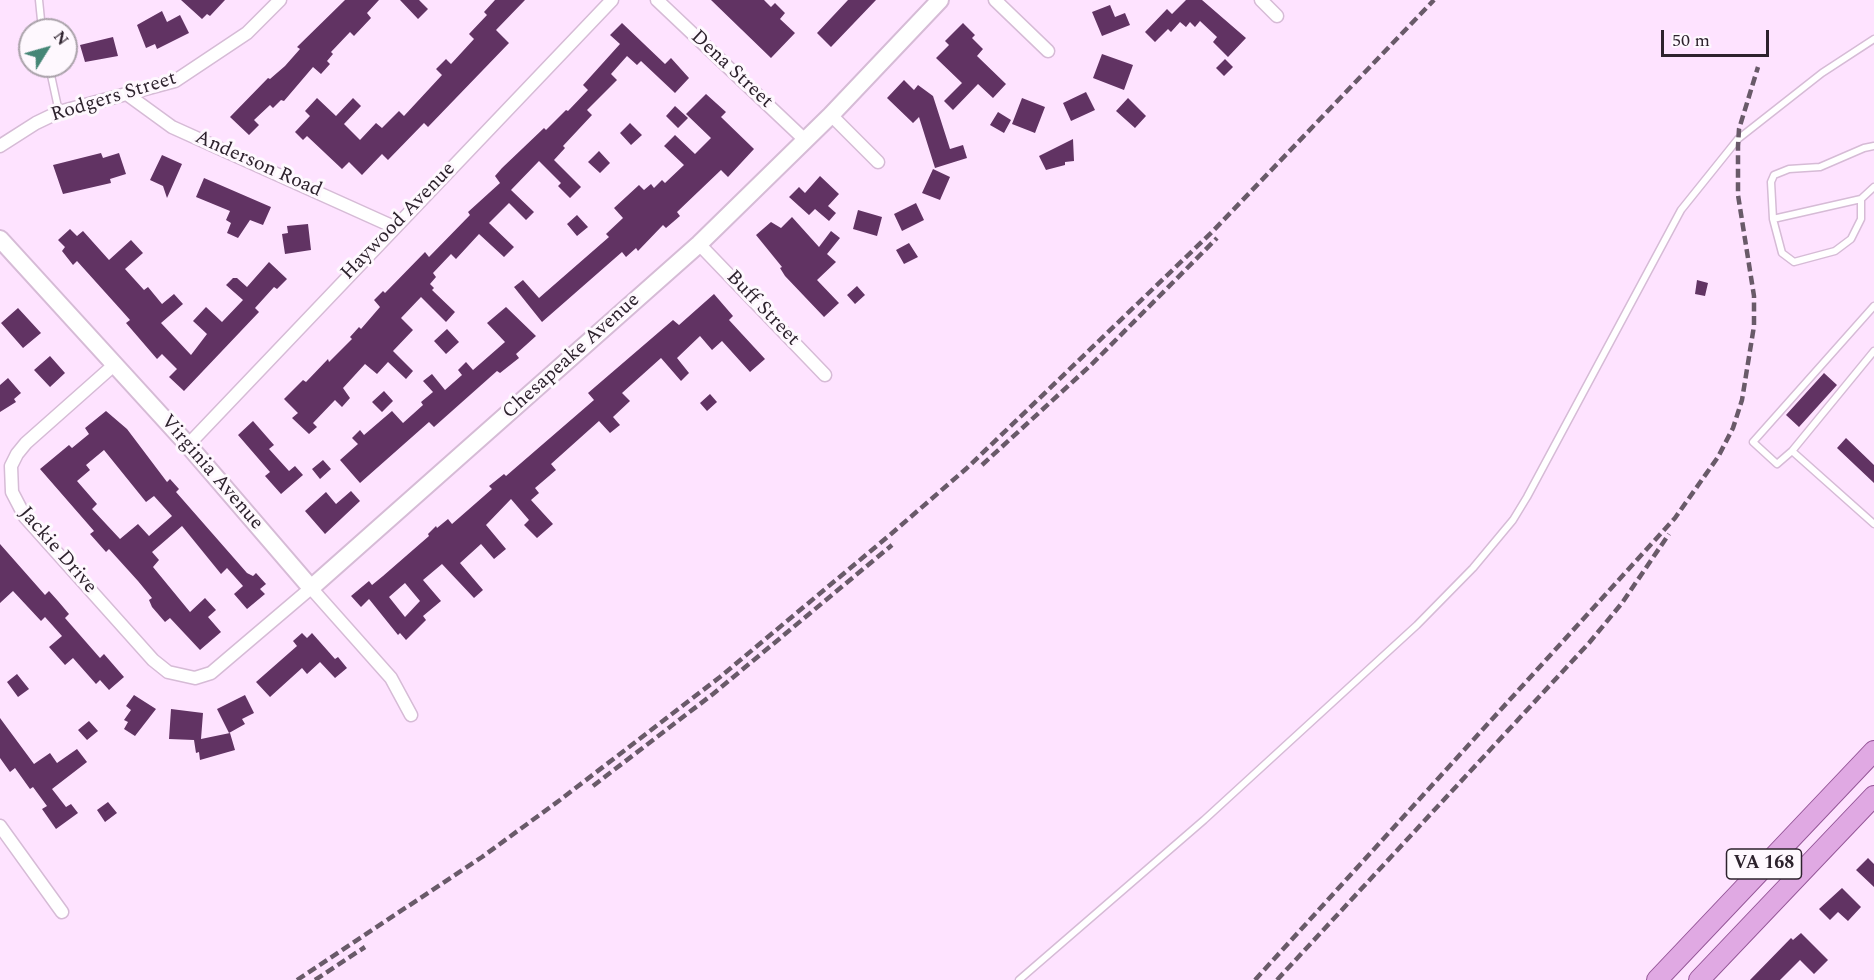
<!DOCTYPE html>
<html>
<head>
<meta charset="utf-8">
<style>
  body { margin:0 }
  #map { position:relative; width:1874px; height:980px; overflow:hidden; background:#fee3ff; font-family:Spectral,serif }
  canvas { display:block }
  .north { position:absolute; left:18px; top:18px; width:60px; height:60px; box-sizing:border-box; background:#fef8fe; border:2px solid #aaa2aa; border-radius:50%; rotate:53deg; font-size:16px; font-weight:700; line-height:24px; text-align:center; color:#2d222d }
  .north::after { content:''; display:block; margin:auto; width:21px; height:27px; background:#458676; clip-path:polygon(50% 0,100% 100%,50% 72%,0 100%) }
  .scale { position:absolute; left:1661px; top:30px; width:108px; height:27px; box-sizing:border-box; border:3px solid #2d222d; border-top:0; padding-left:8px; font-size:18px; line-height:21px; white-space:nowrap; color:#2d222d; -webkit-text-stroke:4px #fef8fe; paint-order:stroke }
</style>
</head>
<body>
<div id="map">
<canvas width="1874" height="980"></canvas>
<div class="north">N</div>
<div class="scale">50 m</div>
</div>
<script>
const context = document.querySelector('canvas').getContext('2d');
context.lineJoin = 'round';
function fill(path, color) { context.fillStyle = color; context.fill(path, 'evenodd'); }
const shape = rows => new Path2D(rows.map(r => 'M' + r).join(''));
function trace(path, color, width, dash) { context.strokeStyle = color; context.lineWidth = width; context.lineCap = dash ? 'butt' : 'round'; context.setLineDash(dash || []); context.stroke(path); }
function label(font, color, halo, rows, align = 'center') {
  context.font = font + ' Spectral,serif'; context.lineWidth = 6; context.setLineDash([]); context.textBaseline = 'middle'; context.strokeStyle = halo; context.fillStyle = color; for (const [text, x, y, turn = 0] of rows) {
    context.save(); context.translate(x, y); context.rotate((+turn || 0) * Math.PI / 180); context.textAlign = isNaN(turn) ? turn : align; if (halo) context.strokeText(text, 0, 0); context.fillText(text, 0, 0); context.restore();
  }
}
const building = shape([
  [181,0,225,0,210,16,207,14,202,19],
  [345,0,379,0,367,13,371,18,354,36,350,32,331,52,333,54,327,61,330,64,321,74,313,67,284,101,281,100,273,108,270,105,254,120,259,125,249,135,230,117,268,78,270,79,285,66,300,49,297,47],
  [400,0,419,0,428,9,418,19],
  [495,0,525,0,496,30,509,43,428,127,424,123,388,160,382,154,362,175,349,162,342,169,307,136,303,140,295,132,310,116,305,111,317,98,336,116,353,98,361,106,344,124,360,140,376,123,382,128,399,111,404,116,442,75,436,69,446,59,451,64,474,39,469,34,487,15,484,12],
  [711,0,764,0,771,7,775,3,785,13,780,19,795,33,771,58],
  [848,0,876,0,831,47,817,33],
  [1186,0,1202,0,1246,38,1228,57,1213,42,1217,37,1200,21,1195,27,1190,22,1186,27,1180,22,1171,32,1168,29,1155,42,1145,32,1167,9,1172,14],
  [1110,5,1115,17,1125,13,1130,25,1102,36,1092,12],
  [162,11,167,22,180,15,189,33,157,49,155,44,146,48,137,25],
  [622,23,665,64,671,58,689,78,675,93,641,61,637,65,627,56,611,74,617,80,587,110,592,115,563,146,565,148,554,160,581,187,570,198,558,186,561,183,539,161,511,190,534,212,526,220,509,203,489,223,514,247,504,257,479,234,456,259,451,254,433,273,436,277,430,284,434,288,432,290,455,312,446,322,421,297,401,318,413,330,393,351,413,371,406,379,388,362,377,374,365,364,343,388,350,398,342,407,335,400,313,423,317,427,309,434,292,418,298,413,284,399,303,380,306,382,328,359,329,362,352,339,350,337,359,327,361,329,380,307,374,300,383,291,385,293,425,252,429,257,470,215,468,212,500,183,495,176,502,168,544,128,546,130,566,110,568,111,588,90,583,85,620,44,610,35],
  [963,23,975,35,972,38,983,49,977,56,1006,84,993,98,978,84,953,110,944,101,962,83,936,58,949,45,945,41],
  [113,37,118,56,85,62,80,45],
  [1102,54,1133,65,1124,90,1093,78],
  [1225,59,1233,67,1224,76,1216,68],
  [904,80,914,90,918,85,933,96,950,149,963,145,967,158,935,168,919,117,913,123,887,98],
  [1086,92,1095,110,1071,121,1063,103],
  [706,94,726,112,721,117,754,149,728,177,721,170,677,212,680,216,666,228,663,225,638,251,636,248,626,257,622,252,542,322,514,287,523,280,539,298,609,237,606,234,623,218,614,208,639,185,644,190,651,184,654,188,662,180,665,183,684,165,664,146,675,135,695,154,711,138,686,114],
  [1022,98,1045,107,1035,133,1012,124],
  [1128,98,1146,116,1135,128,1116,111],
  [675,106,688,118,678,128,666,116],
  [998,112,1011,120,1004,133,990,125],
  [630,123,642,135,631,145,620,133],
  [1073,139,1074,161,1065,162,1065,165,1046,170,1039,156],
  [599,151,610,163,600,173,588,162],
  [101,153,103,158,119,153,126,174,110,179,111,183,63,194,53,165],
  [162,155,182,164,167,198,163,186,150,180],
  [933,169,950,177,940,200,922,193],
  [820,176,839,194,828,206,836,213,829,221,815,209,809,215,789,197,799,187,805,193],
  [204,178,271,207,263,225,250,220,238,238,227,233,231,223,226,220,230,211,196,197],
  [916,203,924,220,902,231,894,214],
  [858,210,882,217,877,236,853,229],
  [577,215,588,227,577,236,567,224],
  [792,217,819,247,831,231,840,238,827,254,836,262,817,280,839,303,824,317,785,276,780,268,782,267,756,235,771,222,781,228],
  [308,224,311,250,285,254,282,234,288,233,287,226],
  [70,229,77,236,83,231,109,260,131,240,143,253,125,269,144,290,148,287,162,304,174,294,183,304,161,323,191,355,207,334,193,321,206,307,222,322,243,300,226,285,233,278,237,278,247,287,269,262,287,279,277,289,274,287,255,308,259,312,184,391,169,377,177,369,162,354,157,359,126,323,130,320,122,311,77,261,73,265,62,251,65,247,58,240],
  [909,243,918,257,904,264,896,250],
  [1697,280,1708,283,1705,296,1695,294],
  [857,286,865,295,855,304,847,295],
  [714,294,733,316,729,320,765,359,750,372,722,341,712,350,700,336,677,358,689,373,681,381,661,358,622,393,630,401,613,417,620,425,610,433,599,421,551,464,556,470,535,488,539,493,531,500,553,524,537,538,524,525,529,520,511,499,486,525,506,549,494,559,481,544,460,563,483,590,474,598,442,564,423,580,441,601,423,616,426,620,406,640,400,633,398,635,369,599,361,607,351,596,369,581,372,585,383,576,429,536,428,534,436,526,437,528,448,519,452,524,492,489,489,486,504,474,506,476,594,400,588,393,673,320,679,325],
  [405,583,420,601,405,617,389,597],
  [506,307,536,336,516,354,519,358,500,373,497,371,434,427,429,422,360,483,340,460,358,444,352,438,360,430,364,435,392,411,403,423,423,405,421,402,433,392,423,381,432,374,445,390,462,375,458,370,466,362,473,370,505,342,487,323],
  [18,308,41,333,23,348,1,323],
  [447,329,459,342,446,354,434,341],
  [50,356,65,373,50,387,34,370],
  [1824,373,1837,385,1799,427,1786,415],
  [8,378,21,393,14,399,16,402,0,412,0,385],
  [384,391,393,401,382,412,372,402],
  [710,394,717,402,707,411,700,403],
  [106,411,127,429,167,482,170,479,179,489,176,492,247,573,253,576,256,573,266,584,260,589,265,594,247,609,234,594,243,586,227,568,221,574,182,526,152,552,159,560,153,567,190,612,205,598,216,610,208,617,221,632,200,650,170,618,165,622,152,607,149,600,152,598,138,581,109,549,106,552,90,534,94,531,40,469,69,445,72,448,89,434,85,428],
  [104,450,146,502,154,496,172,516,149,536,138,524,120,539,92,509,97,504,77,481,90,470,86,465],
  [253,421,274,445,269,449,289,471,295,466,303,475,281,494,265,476,270,472,238,435],
  [1846,438,1874,465,1874,483,1837,448],
  [323,460,331,469,320,479,312,469],
  [351,491,360,501,325,534,305,511,326,492,336,504],
  [0,544,45,595,49,591,58,601,69,614,65,618,100,658,104,654,124,677,109,690,100,680,96,684,73,658,65,665,49,647,62,636,45,617,41,621,13,591,0,603],
  [302,633,307,638,312,633,335,659,338,657,347,668,335,678,320,662,307,674,302,668,270,697,256,682,297,646,293,641],
  [17,674,29,689,18,697,7,682],
  [134,695,156,709,135,736,124,729,128,722,124,720,131,710,126,706],
  [245,695,254,713,242,719,245,724,229,733,217,709],
  [171,709,203,713,201,739,230,733,235,750,200,760,199,752,196,753,194,740,169,739],
  [0,718,34,764,50,753,57,763,77,749,87,762,52,789,66,807,71,804,78,813,56,829,42,809,47,806,33,787,30,789,15,768,10,772,0,758],
  [89,721,98,731,87,740,78,730],
  [108,802,117,813,105,822,97,810],
  [1868,858,1874,864,1874,887,1856,870],
  [1842,888,1861,907,1848,921,1838,912,1830,920,1819,909],
  [1801,933,1828,960,1814,974,1800,960,1780,980,1750,980,1791,938,1793,940]
]);
const lane = shape([
  [39,0,42,30],
  [49,66,59,112],
  [1874,146,1864,148,1820,167,1789,169,1774,175,1771,182,1773,219,1861,199,1874,187],
  [1773,219,1782,253,1794,262,1835,251,1851,239,1861,219,1861,199],
  [1874,306,1753,442,1777,464,1792,451,1874,351],
  [1792,451,1874,524],
  [1019,980,1204,820,1417,625,1473,568,1513,520,1527,497,1681,210,1738,139,1822,73,1874,39]
]);
const street = shape([
  [657,0,805,140],
  [995,0,1048,51],
  [1261,0,1277,16],
  [128,95,172,127,394,227],
  [831,115,878,162],
  [0,146,36,123,59,112,175,81,247,33,280,0],
  [699,244,825,375],
  [114,365,26,443,17,454,11,466,12,492,25,517,153,660,168,672,195,678,211,673,311,588,391,678,411,715],
  [188,445,612,0],
  [0,826,62,912]
]);
const secondary = shape([
  [0,239,188,445,311,588,699,244,831,115,940,0]
]);
const primary = shape([
  [1657,980,1874,751],
  [1699,980,1874,796]
]);
const rail = shape([
  [982,465,1091,365,1217,238],
  [593,786,713,694,892,545],
  [297,980,482,857,560,800,720,677,891,534,967,468,1213,231,1434,0],
  [315,980,365,947],
  [1255,980,1675,518,1718,457,1733,428,1742,400,1754,326,1754,296,1738,195,1738,146,1739,129,1758,67],
  [1277,980,1589,643,1622,603,1669,534]
]);
const shields = [
  [1764,864,75]
];
const shieldNames = [
  ["VA 168",1764,864]
];
const streetNames = [
  ["Dena Street",731,70,43],
  ["Rodgers Street",114,98,-17],
  ["Anderson Road",258,165,24],
  ["Haywood Avenue",399,222,-46],
  ["Buff Street",762,309,46],
  ["Chesapeake Avenue",572,357,-42],
  ["Virginia Avenue",211,473,49],
  ["Jackie Drive",57,551,49]
];
fill(building, '#613363');
trace(lane, '#d6bbd6', 9);
trace(street, '#d6bbd6', 15);
trace(secondary, '#d6bbd6', 20);
trace(primary, '#945597', 22);
trace(lane, '#fff', 6);
trace(street, '#fff', 12);
trace(secondary, '#fff', 16);
trace(primary, '#e0a9e3', 20);
trace(rail, '#695a69', 4.5, [9, 4.5]);
for (const [x, y, w] of shields) { const box = new Path2D(); box.roundRect(x - w / 2, y - 15, w, 30, 4.5); context.fillStyle = '#fef8fe'; context.fill(box); trace(box, '#2d222d', 1.5); }
label('bold 18px', '#2d222d', null, shieldNames);
label('20px', '#2d222d', '#fef8fe', streetNames);
</script>
</body>
</html>
